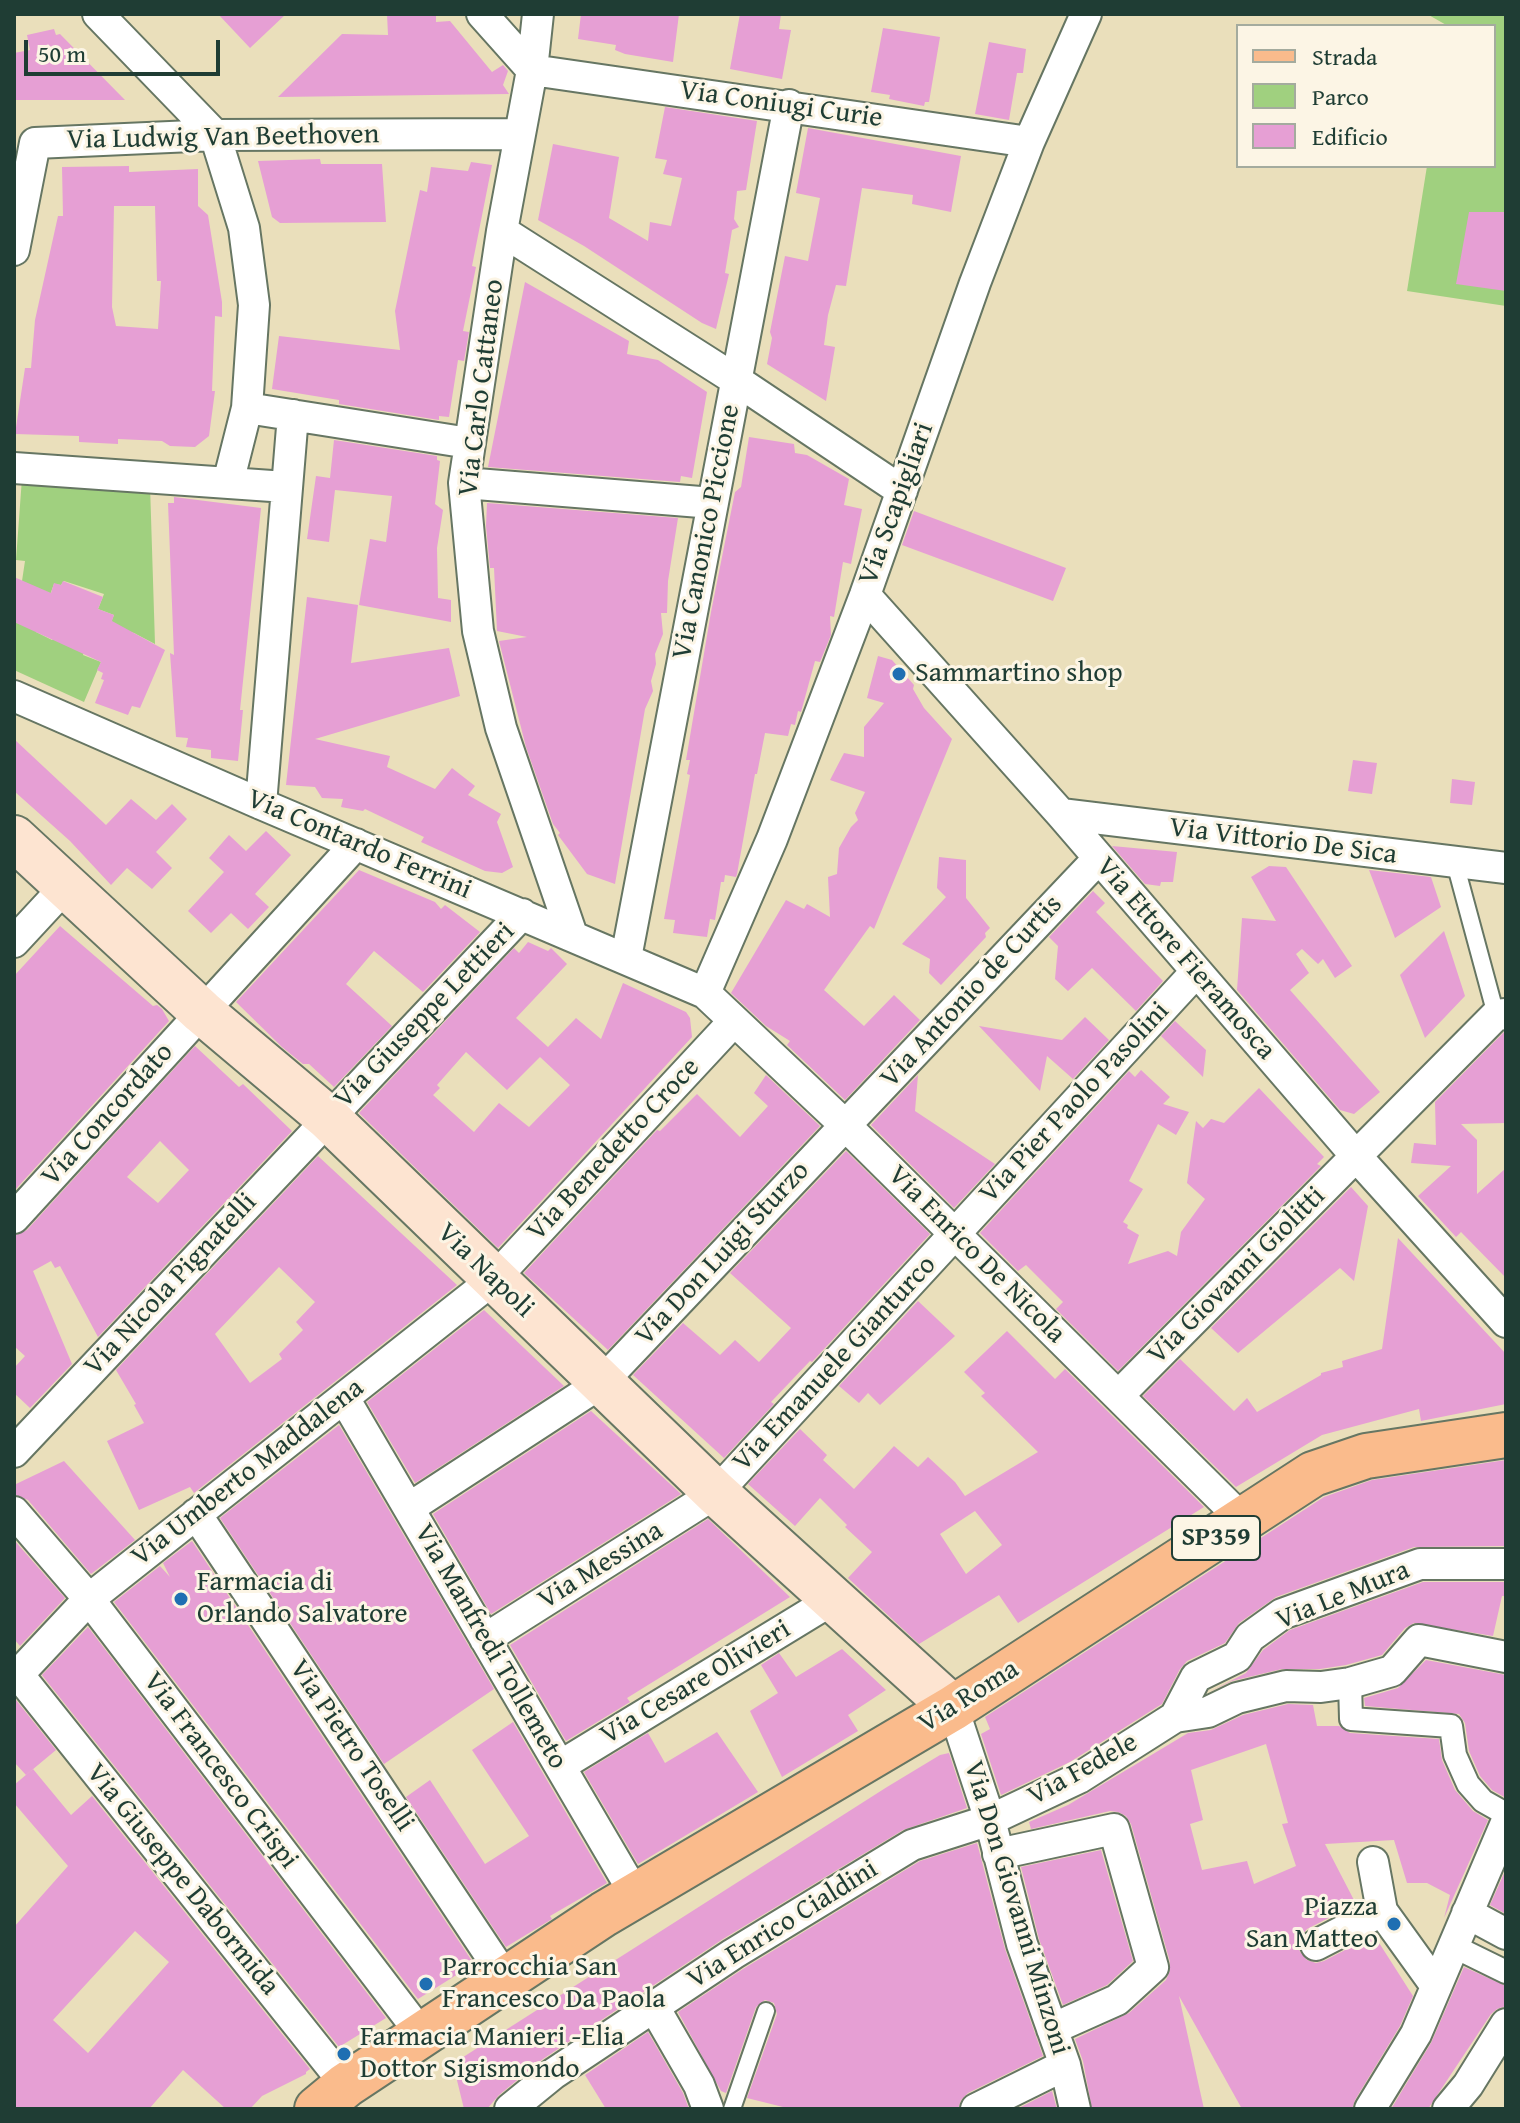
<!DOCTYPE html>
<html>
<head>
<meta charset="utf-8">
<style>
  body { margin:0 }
  #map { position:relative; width:1520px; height:2123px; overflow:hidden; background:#eadfbb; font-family:"Gentium Book Plus",serif }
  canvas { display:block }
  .frame { position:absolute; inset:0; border:16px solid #1f3d34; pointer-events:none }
  .legend { position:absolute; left:1236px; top:24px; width:260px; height:144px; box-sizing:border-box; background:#fcf5e5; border:2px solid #a4ab9e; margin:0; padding:10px 14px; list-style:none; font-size:24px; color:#1f3d34 }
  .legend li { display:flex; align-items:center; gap:16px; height:40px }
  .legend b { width:40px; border:2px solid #a4ab9e }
  .scale { position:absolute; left:24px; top:40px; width:196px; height:36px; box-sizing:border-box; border:4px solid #1f3d34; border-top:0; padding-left:10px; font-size:24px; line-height:28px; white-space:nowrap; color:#1f3d34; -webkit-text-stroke:6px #fcf5e5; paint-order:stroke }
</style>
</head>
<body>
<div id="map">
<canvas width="1520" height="2123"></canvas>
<div class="frame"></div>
<ul class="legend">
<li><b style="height:10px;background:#fabb8c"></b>Strada</li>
<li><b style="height:22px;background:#a0d07f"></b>Parco</li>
<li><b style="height:22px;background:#e69fd4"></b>Edificio</li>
</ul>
<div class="scale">50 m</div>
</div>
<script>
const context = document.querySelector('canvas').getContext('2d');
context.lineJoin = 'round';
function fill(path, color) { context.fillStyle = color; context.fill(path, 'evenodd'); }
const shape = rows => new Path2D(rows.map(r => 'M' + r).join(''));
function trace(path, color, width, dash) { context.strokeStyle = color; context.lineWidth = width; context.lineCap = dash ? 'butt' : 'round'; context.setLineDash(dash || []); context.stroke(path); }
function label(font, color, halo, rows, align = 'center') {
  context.font = font + ' "Gentium Book Plus",serif'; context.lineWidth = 6; context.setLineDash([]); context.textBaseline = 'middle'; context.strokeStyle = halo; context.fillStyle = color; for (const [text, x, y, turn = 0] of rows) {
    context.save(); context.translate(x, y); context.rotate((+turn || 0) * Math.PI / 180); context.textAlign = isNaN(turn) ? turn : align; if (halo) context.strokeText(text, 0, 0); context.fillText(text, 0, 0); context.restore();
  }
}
const green = shape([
  [1427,14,1506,14,1506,306,1407,291,1427,166,1494,166,1494,26,1448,26],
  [22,478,150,485,155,644,134,633,109,627,114,615,98,609,104,594,64,581,61,585,54,584,36,632,52,640,55,637,85,649,83,655,101,662,84,702,14,670,14,598,22,581,25,561,16,560]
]);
const building = shape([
  [218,14,286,14,250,48],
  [387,14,436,14,436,22,450,21,492,72,503,65,508,71,503,85,509,94,278,97,342,34,388,35],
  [581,14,679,14,673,62,625,54,615,50,616,45,578,39],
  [740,14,781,14,779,29,791,30,782,79,730,69],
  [883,28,940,37,929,102,925,102,924,106,889,99,890,95,871,92],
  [54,29,56,35,60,34,125,100,14,100,14,53,30,50,27,35],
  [989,42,1026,49,1023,73,1017,73,1009,120,975,114],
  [665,107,757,121,746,190,737,191,734,219,739,227,732,230,725,273,729,274,716,329,702,323,584,246,538,220,553,144,619,157,609,218,648,241,650,222,671,226,682,178,663,174,667,160,655,158],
  [808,128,961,156,951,212,912,204,913,195,862,188,846,286,836,285,828,315,824,345,835,347,826,401,767,364,772,338,770,332,785,256,808,261,820,198,796,193],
  [320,159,321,164,382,164,386,222,280,223,272,217,258,161],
  [471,162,492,165,472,266,476,267,463,331,469,332,464,361,458,360,449,417,439,416,439,420,339,404,339,400,272,389,279,336,400,350,395,311,420,190,427,192,431,167,468,171],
  [129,166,129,172,198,169,198,206,208,215,222,302,222,317,215,316,212,391,215,391,209,436,195,447,170,446,162,441,118,439,118,444,79,442,79,436,15,434,25,368,31,368,35,320,58,216,63,216,62,167],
  [114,206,155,206,157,281,161,281,158,329,116,326,112,307],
  [1469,212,1506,212,1506,291,1456,284],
  [525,282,629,341,627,354,658,360,707,392,692,478,681,476,680,482,488,467],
  [749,437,794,444,795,453,807,455,849,479,844,505,862,509,851,564,843,562,834,617,830,616,831,635,820,662,815,661,801,712,798,711,795,725,791,724,788,736,765,733,757,774,755,774,737,874,736,877,725,875,724,882,721,882,715,920,710,919,707,937,673,933,675,920,664,919,690,775,687,774,690,760,686,760,711,612,735,492,741,487],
  [334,440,437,456,437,460,440,461,435,504,443,510,437,548,438,598,451,600,451,622,359,605,370,539,386,542,392,496,335,490,329,542,307,539,316,476,330,478],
  [174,497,261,508,240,710,243,710,238,761,211,758,211,750,186,747,188,738,176,737,170,653,174,655,168,503,174,503],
  [487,503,678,518,668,581,667,613,661,613,663,634,655,654,656,664,651,681,653,691,645,709,615,884,587,874,558,835,560,833,553,824,526,747,499,641,527,637,497,631,494,568,490,568,486,526],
  [914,511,1066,568,1053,601,902,545],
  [14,577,51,593,54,583,61,585,63,581,103,597,98,609,114,615,112,621,165,650,140,708,132,706,128,715,95,703,104,680,101,679,103,673,97,670,101,662,14,622],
  [307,597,358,605,351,663,449,648,460,696,315,739,390,756,387,767,435,789,452,768,475,786,468,795,501,814,497,822,513,867,502,873,485,871,421,842,424,837,365,809,363,811,341,807,343,799,322,798,315,787,286,785],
  [878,656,892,660,914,685,913,689,924,708,952,739,874,929,870,926,824,990,864,1026,894,995,920,1020,845,1100,787,1045,790,1041,766,1026,731,993,786,900,804,909,807,904,830,917,828,877,837,874,839,848,851,827,858,820,855,813,865,792,830,780,844,753,864,757,864,727,884,703,867,698],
  [14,739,106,825,131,799,156,820,172,804,187,819,156,852,172,868,152,889,127,868,111,885,70,841,14,791],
  [1353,760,1377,763,1372,794,1348,791],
  [1452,779,1475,782,1472,805,1450,803],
  [266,831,291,855,255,894,269,907,248,929,231,913,211,933,188,911,224,872,209,858,229,835,246,851],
  [1112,846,1177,852,1173,882,1161,882,1160,886,1145,884],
  [939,857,966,860,966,898,990,928,985,933,986,937,941,985,929,973,930,959,902,944,946,897,937,888],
  [1269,866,1286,867,1352,966,1335,978,1323,959,1318,964,1302,949,1296,954,1309,973,1290,990,1380,1092,1354,1114,1340,1110,1237,990,1242,918,1276,921,1251,877],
  [359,870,435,902,441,909,445,905,480,932,423,992,374,951,346,984,392,1026,334,1087,309,1064,303,1064,282,1047,236,1002],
  [1369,870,1431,877,1441,907,1395,938],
  [1093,891,1105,903,1096,912,1163,981,1136,1011,1092,968,1068,991,1055,979,1058,946,1049,937],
  [60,926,153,1006,157,1005,162,1009,169,1021,14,1191,14,976],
  [1444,931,1465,996,1425,1038,1400,975],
  [528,942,548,951,551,948,567,964,516,1018,548,1047,576,1018,601,1039,623,983,686,1012,690,1018,692,1037,498,1248,359,1113,514,948,519,953],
  [466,1052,507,1090,540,1057,570,1085,529,1127,499,1103,474,1132,433,1095,440,1088,437,1085],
  [1085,1017,1109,1040,1073,1079,1047,1056,1040,1091,979,1026,1062,1040],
  [1175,1021,1206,1050,1203,1077,1161,1036],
  [1504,1032,1506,1123,1461,1124,1477,1140,1477,1194,1506,1168,1506,1278,1461,1232,1456,1237,1418,1196,1451,1166,1411,1163,1414,1143,1436,1145,1435,1102],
  [195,1046,239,1087,243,1084,292,1131,98,1337,60,1266,55,1268,51,1261,33,1271,72,1364,30,1408,14,1393,14,1368,25,1356,14,1346,14,1236,27,1230],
  [160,1141,189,1170,158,1203,127,1177],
  [1141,1070,1170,1097,1163,1104,1189,1112,1176,1135,1158,1124,1129,1181,1143,1189,1123,1222,1128,1225,1127,1228,1139,1235,1128,1264,1168,1251,1177,1256,1181,1232,1205,1199,1187,1183,1196,1121,1203,1128,1211,1119,1224,1123,1259,1088,1324,1157,1317,1164,1321,1166,1118,1371,1056,1309,1063,1302,1026,1265,1018,1271,980,1233,1129,1071,1135,1077],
  [766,1075,820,1126,608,1350,524,1273,657,1130,660,1131,697,1094,740,1137,768,1106,754,1093],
  [918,1075,915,1111,995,1164,954,1208,871,1125],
  [846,1151,930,1234,812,1362,810,1361,771,1402,774,1404,724,1458,633,1375,683,1323,720,1355,735,1340,759,1362,791,1328,730,1273],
  [318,1156,457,1285,194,1493,190,1487,139,1510,107,1441,144,1423,134,1405,136,1404,116,1370],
  [279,1267,315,1302,296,1322,303,1330,279,1354,282,1359,250,1383,215,1334],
  [1351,1187,1368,1206,1354,1281,1340,1268,1238,1353,1211,1328],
  [1398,1238,1506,1354,1506,1404,1421,1421,1419,1409,1322,1435,1236,1487,1143,1396,1180,1359,1234,1411,1247,1398,1257,1412,1321,1375,1321,1373,1343,1367,1342,1361,1382,1349],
  [918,1301,955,1336,880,1405,868,1393,859,1403,839,1386],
  [484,1310,564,1386,415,1483,367,1402],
  [1007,1331,1055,1379,1065,1369,1204,1507,1018,1623,999,1595,919,1644,848,1578,872,1552,845,1527,847,1525,820,1498,795,1526,748,1484,800,1429,827,1455,823,1460,854,1489,894,1446,918,1467,928,1457,955,1482,965,1496,1038,1452,981,1396,985,1393,964,1372],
  [975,1511,1002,1545,966,1574,940,1534],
  [591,1411,681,1494,491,1614,433,1514],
  [339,1425,494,1689,384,1764,220,1518],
  [1506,1460,1506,1546,1414,1547,1276,1597,1239,1623,1225,1643,1187,1661,1180,1669,1162,1704,1157,1707,1070,1762,1001,1795,981,1734,990,1729,985,1717,1324,1497,1372,1480],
  [64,1461,135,1540,91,1574,28,1500,14,1494,14,1485],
  [708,1519,790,1597,627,1698,630,1702,566,1741,510,1645],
  [14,1540,65,1598,20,1646,14,1639],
  [192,1541,474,1964,418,1999,114,1602,160,1566,170,1577,163,1563],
  [1423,1582,1506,1582,1506,1596,1502,1596,1493,1636,1414,1623,1405,1628,1382,1655,1346,1665,1320,1669,1282,1669,1232,1681,1209,1692,1246,1673,1263,1650,1290,1630],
  [88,1627,386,2018,339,2047,45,1679,42,1675],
  [842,1649,886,1690,848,1715,858,1731,782,1777,750,1711,778,1693,761,1665,779,1653,796,1677],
  [1426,1660,1506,1675,1506,1798,1492,1790,1480,1776,1469,1751,1465,1723,1459,1714,1365,1706,1364,1698,1398,1688],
  [16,1700,56,1750,26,1775,14,1762],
  [1288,1704,1313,1705,1317,1726,1339,1726,1350,1733,1439,1739,1442,1760,1455,1790,1473,1811,1488,1820,1444,1918,1450,1895,1427,1883,1407,1883,1394,1840,1325,1844,1356,1904,1307,1929,1301,1936,1298,1945,1300,1952,1307,1960,1316,1963,1324,1961,1374,1935,1413,1996,1400,2026,1355,2100,1352,2109,1242,2109,1179,1996,1204,2109,1092,2109,1083,2061,1075,2039,1129,2013,1166,1980,1170,1971,1170,1962,1131,1824,1126,1816,1118,1812,1110,1811,1031,1829,1029,1822,1068,1805,1188,1733,1211,1730,1243,1715],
  [1266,1744,1288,1823,1282,1824,1296,1866,1254,1884,1247,1861,1202,1870,1190,1824,1203,1820,1191,1770],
  [513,1722,607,1883,550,1916,552,1919,506,1947,406,1797,430,1780,485,1864,529,1836,472,1750],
  [717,1732,758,1792,638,1864,584,1772,648,1733,665,1763],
  [949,1753,967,1808,903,1830,723,1939,543,2059,499,2095,487,2109,464,2109,454,2068,457,2061,887,1787,940,1755],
  [33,1769,71,1815,92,1796,310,2069,306,2072,306,2074,262,2096,250,2109,226,2109,183,2070,149,2109,14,2109,14,1927,68,1866,14,1803,14,1785],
  [135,1931,169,1962,88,2053,53,2020],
  [977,1843,1005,1949,1043,2056,968,2093,961,2100,958,2109,791,2109,747,2098,777,2014,774,2003,765,2000,756,2007,726,2093,721,2091,678,2012,743,1969,920,1861],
  [1101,1850,1133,1961,1107,1985,1063,2005,1039,1939,1021,1867],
  [1506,1869,1506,1914,1490,1905],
  [1464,1967,1506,1986,1506,2006,1497,2009,1491,2014,1428,2109,1391,2109,1431,2043],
  [648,2032,683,2093,689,2109,606,2109,585,2075],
  [1052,2091,1057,2109,1017,2109]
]);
const service = shape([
  [1455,863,1496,1015],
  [732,2109,766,2011]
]);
const pedestrian = shape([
  [1350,1683,1351,1719,1451,1726,1455,1755,1468,1784,1483,1801,1506,1814],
  [1453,1946,1506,1972]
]);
const minor = shape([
  [98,14,215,135,244,228,254,305,247,408,228,483],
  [482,14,532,70],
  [538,14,532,70,502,231,464,483,478,631,501,728,572,935],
  [532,70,1029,142],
  [502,231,736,380,902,491],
  [14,250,35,143,215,135,519,134],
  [247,408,469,443],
  [14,468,286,487],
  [464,483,713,503],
  [865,595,1061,814,1356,1156,1506,1322],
  [14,696,261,804,705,993,845,1125,1244,1521],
  [261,804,293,415],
  [1061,814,1506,868],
  [14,942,65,887],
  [626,958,789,105],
  [705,993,772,839,865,595,975,283,1029,142,1086,14],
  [14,1218,356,844],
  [1118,1396,1496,1015,1506,1014],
  [344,1398,636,1896],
  [14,1452,522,914],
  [409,1508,601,1383,1098,859],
  [14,1512,89,1599,422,2035],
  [196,1514,506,1979],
  [485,1639,716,1493,1196,972],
  [18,1674,346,2085],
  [14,1679,89,1599,494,1279,734,1021],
  [953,1708,990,1820,1022,1944,1065,2065,1075,2109],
  [1175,1717,1196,1677,1237,1657,1250,1637,1282,1614,1420,1564,1506,1564],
  [560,1766,832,1600],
  [998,1854,1114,1829,1153,1967,1117,2000,1052,2029],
  [1373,1862,1382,1911,1436,1986],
  [1467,1913,1506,1934],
  [1316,1945,1382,1911],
  [654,2007,699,2085,708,2109],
  [510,2109,553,2074,733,1954,912,1845,990,1820,1079,1778,1175,1717,1208,1712,1237,1698,1286,1686,1321,1687,1350,1683,1392,1671,1419,1640,1506,1657],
  [976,2109,1065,2065],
  [1370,2109,1416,2034,1506,1823],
  [1448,2109,1468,2085,1506,2024]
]);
const secondary = shape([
  [14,838,202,1012,328,1118,716,1493,953,1708]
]);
const primary = shape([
  [317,2109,346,2085,604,1914,953,1708,1313,1474,1366,1456,1506,1435]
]);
const markers = [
  [899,674,8,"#1f6fb2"],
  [181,1599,8,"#1f6fb2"],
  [1394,1924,8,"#1f6fb2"],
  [426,1984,8,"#1f6fb2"],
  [344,2054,8,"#1f6fb2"]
];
const shields = [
  [1216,1538,88]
];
const shieldNames = [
  ["SP359",1216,1538]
];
const streetNames = [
  ["Via Coniugi Curie",781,105,8],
  ["Via Ludwig Van Beethoven",223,138,-1],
  ["Via Carlo Cattaneo",482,388,-83],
  ["Via Scapigliari",897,504,-70],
  ["Via Canonico Piccione",707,532,-79],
  ["Via Vittorio De Sica",1283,842,7],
  ["Via Contardo Ferrini",359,845,23],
  ["Via Ettore Fieramosca",1185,959,49],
  ["Via Antonio de Curtis",972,992,-47],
  ["Via Giuseppe Lettieri",425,1016,-46],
  ["Via Pier Paolo Pasolini",1075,1103,-47],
  ["Via Concordato",108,1115,-48],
  ["Via Benedetto Croce",614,1150,-47],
  ["Via Don Luigi Sturzo",723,1254,-47],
  ["Via Enrico De Nicola",976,1255,45],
  ["Via Napoli",485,1271,44],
  ["Via Giovanni Giolitti",1237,1276,-45],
  ["Via Nicola Pignatelli",171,1285,-47],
  ["Via Emanuele Gianturco",835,1364,-47],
  ["Via Umberto Maddalena",248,1473,-38],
  ["Via Messina",601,1566,-32],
  ["Via Le Mura",1343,1596,-22],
  ["Via Manfredi Tollemeto",490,1647,60],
  ["Via Cesare Olivieri",696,1683,-31],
  ["Via Roma",969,1697,-32],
  ["Via Pietro Toselli",351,1746,56],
  ["Via Fedele",1083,1770,-29],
  ["Via Francesco Crispi",220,1771,53],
  ["Via Giuseppe Dabormida",182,1880,51],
  ["Via Don Giovanni Minzoni",1016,1908,73],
  ["Via Enrico Cialdini",783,1925,-32]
];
const poiNames = [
  ["Sammartino shop",915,674],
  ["Farmacia di",197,1583],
  ["Orlando Salvatore",197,1615],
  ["Piazza",1378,1908,"right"],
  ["San Matteo",1378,1940,"right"],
  ["Parrocchia San",442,1968],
  ["Francesco Da Paola",442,2000],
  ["Farmacia Manieri -Elia",360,2038],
  ["Dottor Sigismondo",360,2070]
];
fill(green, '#a0d07f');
fill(building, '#e69fd4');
trace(service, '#667663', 20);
trace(pedestrian, '#667663', 26);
trace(minor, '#667663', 34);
trace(secondary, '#667663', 48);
trace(primary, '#667663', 48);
trace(service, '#fff', 16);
trace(pedestrian, '#fff', 22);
trace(minor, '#fff', 30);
trace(secondary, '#fde4d1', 44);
trace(primary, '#fabb8c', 44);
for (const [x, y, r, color] of markers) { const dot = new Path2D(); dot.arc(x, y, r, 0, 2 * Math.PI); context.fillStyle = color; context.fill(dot); trace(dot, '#fcf5e5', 3); }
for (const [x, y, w] of shields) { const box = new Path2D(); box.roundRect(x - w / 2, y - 22, w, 44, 6); context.fillStyle = '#fcf5e5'; context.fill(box); trace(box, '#1f3d34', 2); }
label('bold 26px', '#1f3d34', null, shieldNames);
label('28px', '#1f3d34', '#fcf5e5', streetNames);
label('28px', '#1f3d34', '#fcf5e5', poiNames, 'left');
</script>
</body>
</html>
